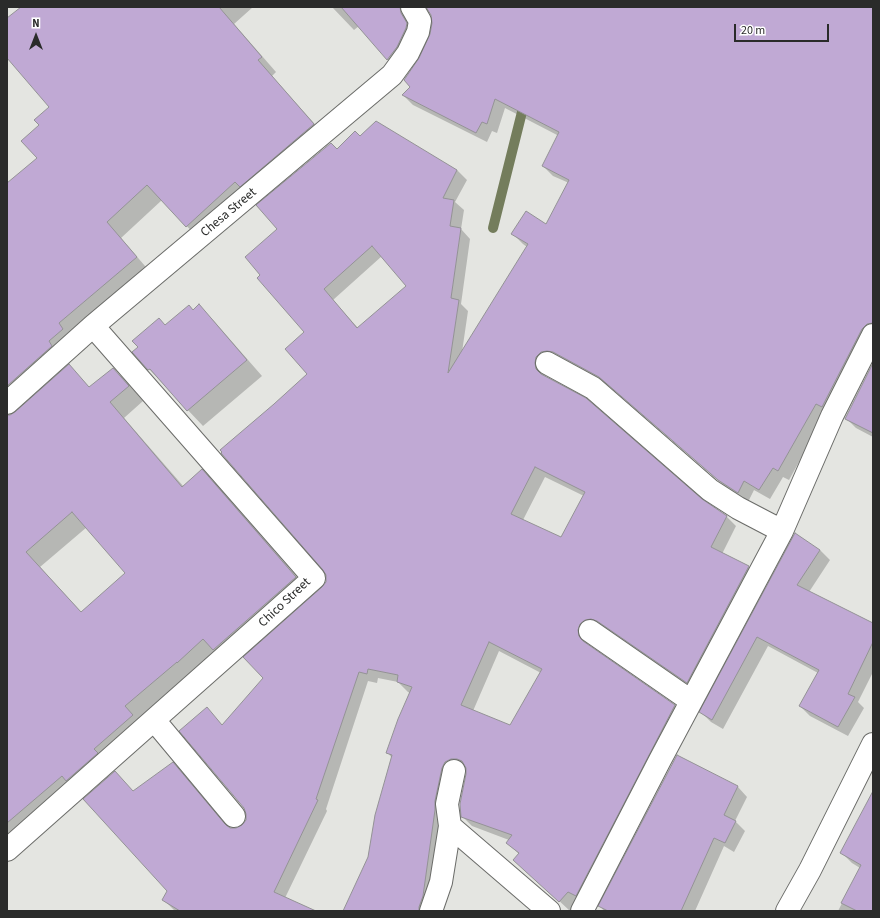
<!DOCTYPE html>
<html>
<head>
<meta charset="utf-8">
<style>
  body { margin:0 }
  #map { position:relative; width:880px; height:918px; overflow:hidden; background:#e4e5e1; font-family:"Source Sans 3",sans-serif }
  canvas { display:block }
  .frame { position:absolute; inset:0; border:8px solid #2a2b2a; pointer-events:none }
  .north { position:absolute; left:16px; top:16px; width:40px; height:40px; -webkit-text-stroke:3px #fff; paint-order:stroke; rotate:0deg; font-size:11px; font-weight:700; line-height:16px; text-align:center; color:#2a2b2a }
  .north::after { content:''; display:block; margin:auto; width:14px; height:18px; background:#2a2b2a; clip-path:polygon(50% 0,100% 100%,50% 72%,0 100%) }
  .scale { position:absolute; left:734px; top:24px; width:95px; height:18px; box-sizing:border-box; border:2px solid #2a2b2a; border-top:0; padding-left:5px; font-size:12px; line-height:14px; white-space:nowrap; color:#2a2b2a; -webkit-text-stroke:3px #fff; paint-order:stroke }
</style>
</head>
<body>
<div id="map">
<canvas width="880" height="918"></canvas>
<div class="frame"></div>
<div class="north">N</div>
<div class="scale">20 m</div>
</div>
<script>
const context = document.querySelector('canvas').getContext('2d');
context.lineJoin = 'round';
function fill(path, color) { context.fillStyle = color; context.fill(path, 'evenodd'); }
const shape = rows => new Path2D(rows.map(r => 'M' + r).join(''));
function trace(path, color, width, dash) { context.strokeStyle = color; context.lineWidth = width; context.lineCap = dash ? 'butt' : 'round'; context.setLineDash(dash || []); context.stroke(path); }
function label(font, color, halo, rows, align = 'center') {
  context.font = font + ' "Source Sans 3",sans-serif'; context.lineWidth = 3; context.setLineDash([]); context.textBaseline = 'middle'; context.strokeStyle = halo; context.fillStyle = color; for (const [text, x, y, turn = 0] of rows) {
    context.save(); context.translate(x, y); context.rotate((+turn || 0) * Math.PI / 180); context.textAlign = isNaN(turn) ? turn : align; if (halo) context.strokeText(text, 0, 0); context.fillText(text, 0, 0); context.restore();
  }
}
const shadow = shape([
  [22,7,253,7,234,24,276,72,272,76,328,139,201,241,162,200,121,238,151,273,13,408,8,417,16,413,69,366,90,388,113,369,128,384,143,401,124,418,184,487,202,471,217,485,310,592,7,850,7,185,38,158,40,125,50,107,7,56,7,20],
  [87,527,127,574,82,613,40,567],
  [332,7,409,7,416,16,402,74,388,60,359,26,354,30],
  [435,7,873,7,873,338,826,413,789,480,783,477,770,499,754,490,748,502,729,490,612,388,564,362,544,373,545,377,701,500,726,516,736,526,722,554,748,567,758,577,697,692,587,641,588,646,674,706,684,716,578,902,570,911,525,869,519,854,507,843,509,840,472,826,462,816,467,774,467,768,460,769,431,911,344,911,369,857,392,758,387,752,410,693,408,692,398,682,378,678,377,683,368,681,326,809,327,811,285,898,313,911,175,911,163,899,168,890,133,792,173,764,183,774,228,828,236,829,243,826,247,820,247,814,206,708,223,726,265,678,327,582,308,375,306,332,262,275,279,229,337,150,360,137,457,170,467,180,455,202,464,210,461,229,470,239,461,304,468,311,462,352,527,247,523,244,513,234,547,225,569,183,553,176,543,166,559,136,505,108,497,133,492,131,487,142,413,105,403,95,412,87,419,61,430,38],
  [382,256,408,286,358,328,333,300],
  [545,477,584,496,562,538,523,520],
  [499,651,541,673,511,726,473,711],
  [199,306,214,321,262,376,203,426,149,369,166,326,193,311],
  [873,365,873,437,856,428,846,418],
  [820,550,830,560,809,592,873,624,873,672,858,702,864,708,848,736,810,716,800,706,818,673,768,646,723,729,711,722,701,712],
  [677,756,738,787,747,797,735,821,745,831,734,852,724,846,695,911,604,911,600,906],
  [873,798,873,911,838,911,860,868,852,863,842,853]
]);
const stream = shape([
  [493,228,525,100]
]);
const building = shape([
  [21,7,219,7,262,57,258,60,314,124,240,187,235,182,186,227,147,185,107,222,137,257,59,323,63,329,49,341,52,346,7,386,7,183,37,158,21,141,39,125,34,120,49,107,7,58,7,18,21,7],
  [341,7,400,7,401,13,407,23,406,28,397,47,387,60,341,7],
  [426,7,873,7,873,323,867,324,862,329,822,407,816,404,778,471,773,468,759,490,744,481,738,493,718,480,599,377,553,352,547,351,541,352,536,357,535,363,536,369,541,374,586,398,702,499,727,516,711,547,749,566,687,683,597,621,591,619,585,620,580,624,578,630,579,636,583,641,675,705,576,896,568,892,559,902,513,860,519,853,506,843,512,835,461,817,460,804,466,774,466,768,462,761,457,759,451,759,445,762,442,768,435,801,435,810,423,896,419,907,419,911,343,911,368,857,375,815,392,755,386,753,398,719,412,687,397,682,398,675,368,669,367,674,359,672,316,799,318,800,274,892,316,911,180,911,162,900,167,891,83,799,115,771,133,791,173,762,225,824,230,828,236,828,242,825,246,820,246,814,244,808,179,731,207,707,222,725,263,678,243,657,322,587,326,582,326,575,323,570,221,453,222,452,220,450,274,404,307,374,285,349,304,332,257,278,260,275,245,257,277,229,256,205,331,143,337,149,355,131,360,136,376,121,457,170,443,198,454,200,450,226,461,228,451,298,459,300,448,373,528,244,511,234,526,211,546,224,569,180,542,166,559,132,495,99,487,124,482,122,476,133,402,95,410,87,404,80,419,58,430,34,432,23,431,15,426,7],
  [372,246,406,286,357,328,324,289,372,246],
  [535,467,585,492,561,537,511,514,535,467],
  [489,642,542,669,510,725,461,705,489,642],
  [199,304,247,360,187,411,150,369,148,370,132,352,138,347,132,341,159,318,165,325,189,305,193,310,199,304],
  [873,363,873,433,845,419,873,363],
  [69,364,89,387,113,368,129,386,110,402,182,487,202,469,296,577,213,650,203,639,177,663,177,662,125,706,133,715,94,749,98,753,66,781,62,776,7,823,7,415,10,415,15,412,69,364],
  [72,512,125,573,81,612,26,552,72,512],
  [795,533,820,550,797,585,873,623,873,642,848,694,855,697,838,727,799,706,819,670,757,637,712,720,699,712,795,533],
  [677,755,738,786,724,815,736,821,725,843,714,838,681,911,608,911,598,906,677,755],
  [873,791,873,911,857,911,841,903,861,865,840,853,873,791]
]);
const minor = shape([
  [547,363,593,388,710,490,738,508,782,531],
  [7,403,93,326,392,75,408,53,418,32,420,21,412,7],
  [590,631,691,701],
  [154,720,234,816],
  [450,826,549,911],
  [7,850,314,578,93,326],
  [431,911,441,882,450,826,447,804,454,771],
  [582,911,660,760,782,531,832,416,873,335],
  [787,911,810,870,873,744]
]);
const streetNames = [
  ["Chesa Street",229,213,-40],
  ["Chico Street",285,603,-43]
];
fill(shadow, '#0003');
trace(stream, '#747d5c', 10);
fill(building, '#c0a9d4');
trace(building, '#939295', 1);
trace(minor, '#6b6c69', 24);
trace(minor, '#fff', 22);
label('13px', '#2a2b2a', '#fff', streetNames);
</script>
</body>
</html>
